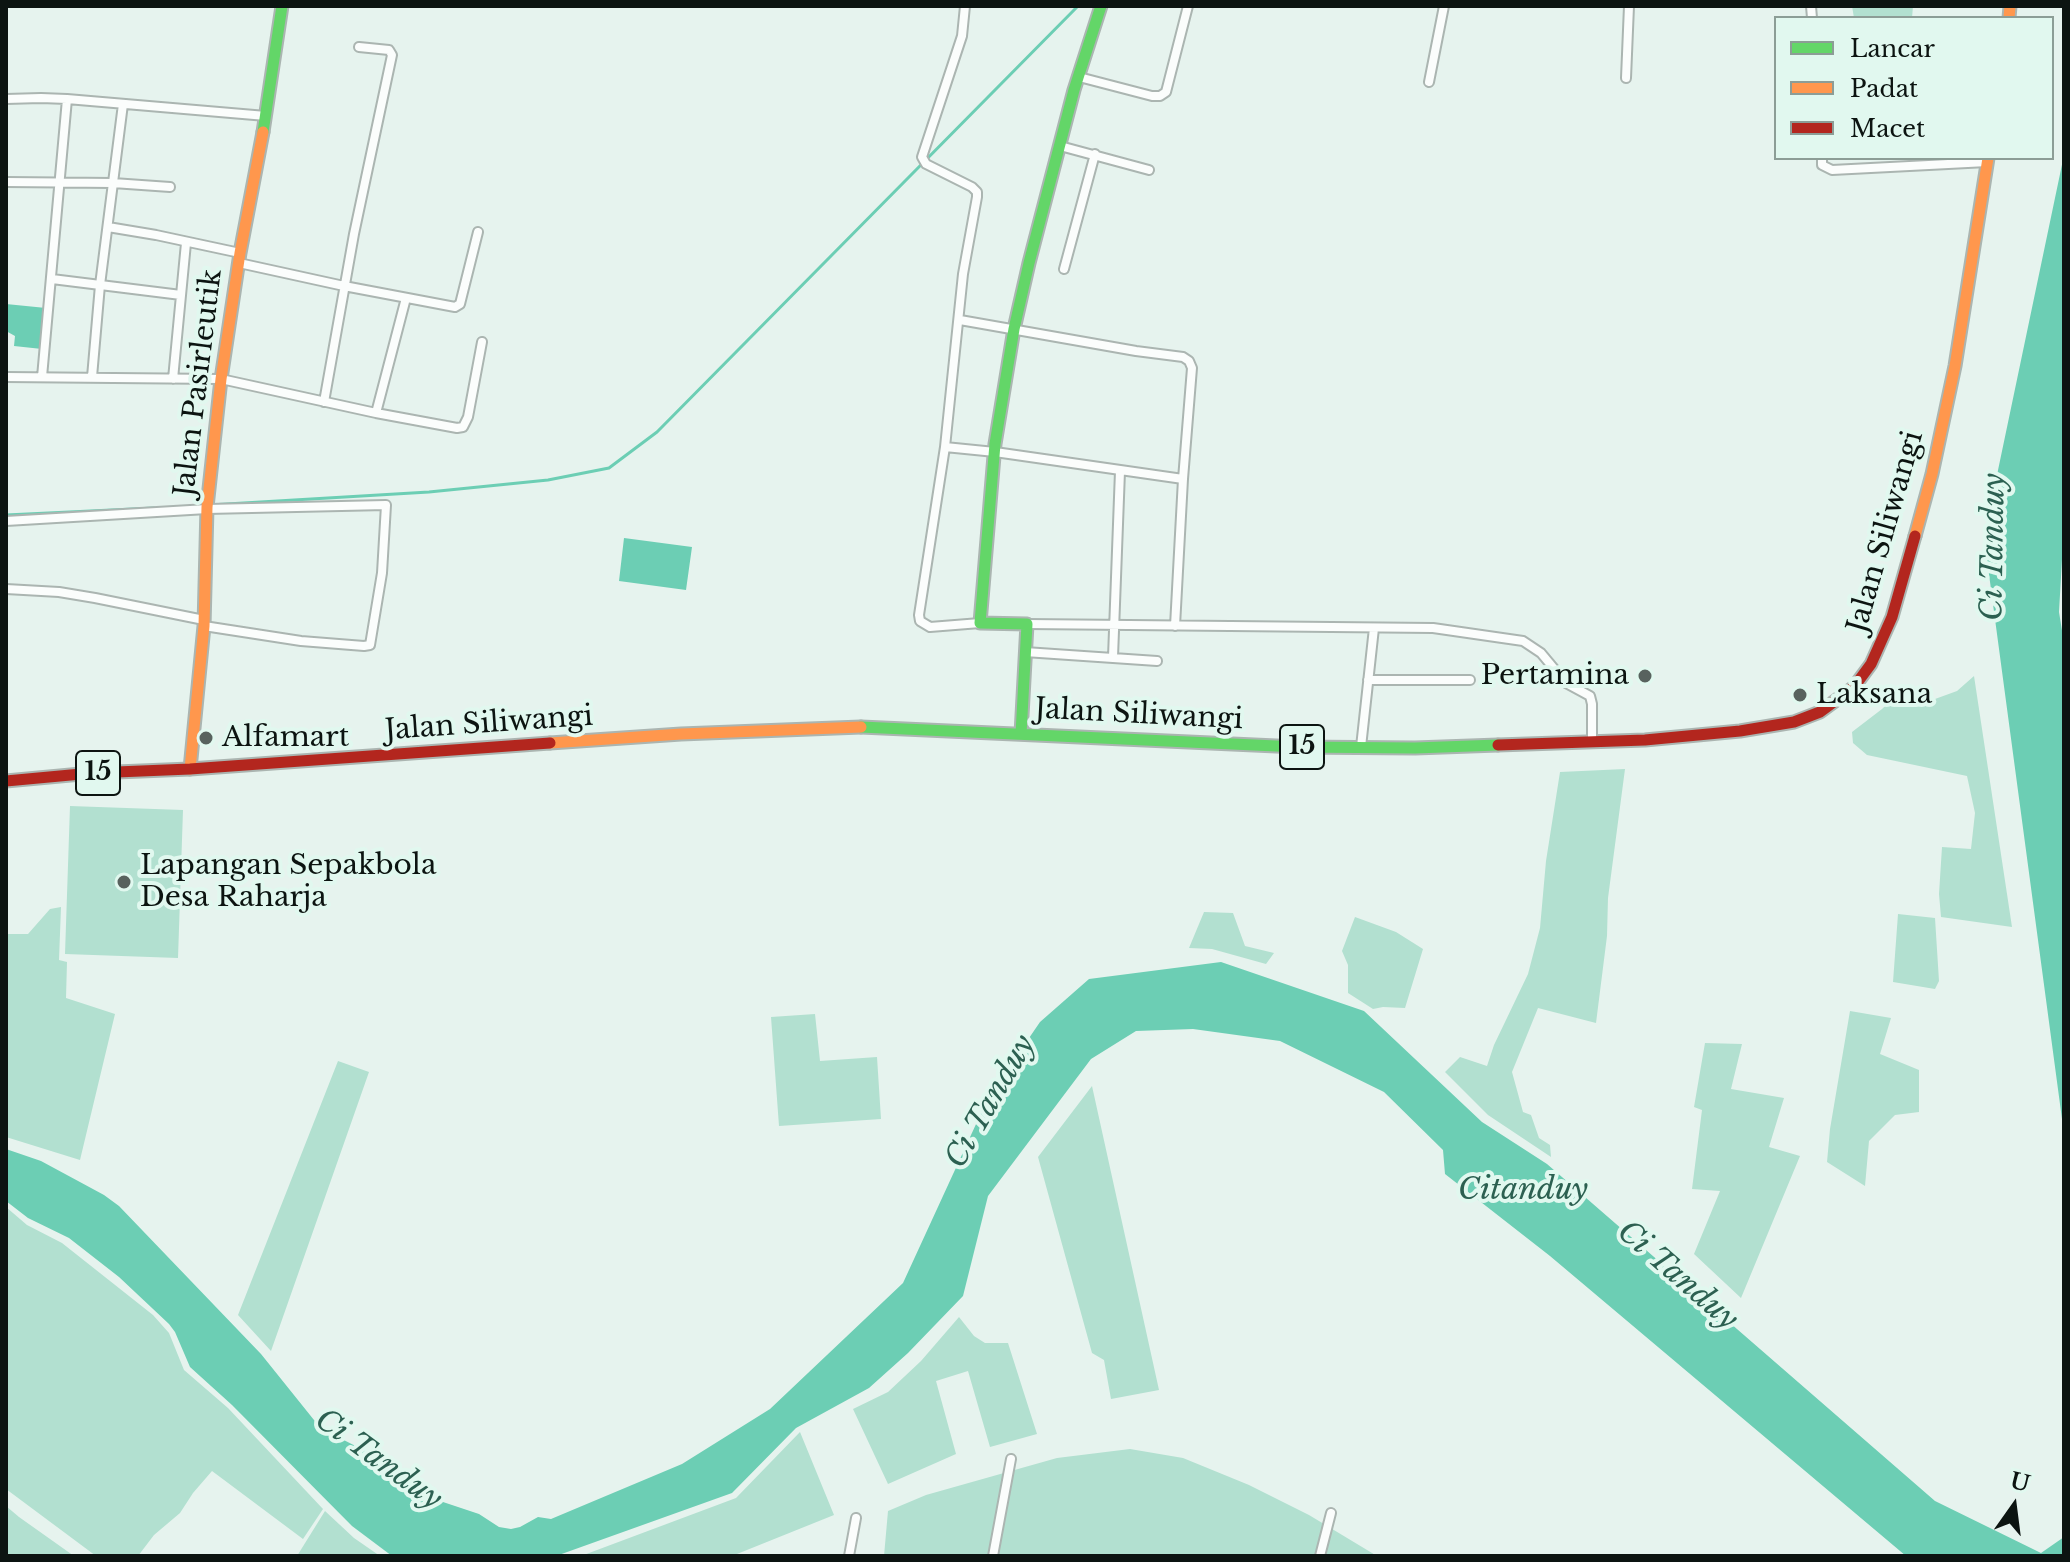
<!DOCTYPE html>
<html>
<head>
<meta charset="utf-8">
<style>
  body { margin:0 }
  #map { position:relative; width:2070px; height:1562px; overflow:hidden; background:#e6f3ee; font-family:"Libre Baskerville",serif }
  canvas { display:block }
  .frame { position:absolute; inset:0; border:8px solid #0c1411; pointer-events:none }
  .legend { position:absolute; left:1774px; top:16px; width:280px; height:144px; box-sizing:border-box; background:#e1f8ef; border:2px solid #8c9d96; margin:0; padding:10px 14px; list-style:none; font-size:24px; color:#0c1411 }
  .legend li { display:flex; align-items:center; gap:16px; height:40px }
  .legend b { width:40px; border:2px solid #8c9d96 }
  .north { position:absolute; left:1974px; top:1466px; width:80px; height:80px; -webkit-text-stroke:6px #e1f8ef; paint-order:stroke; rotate:14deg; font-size:22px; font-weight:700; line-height:32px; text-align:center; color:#0c1411 }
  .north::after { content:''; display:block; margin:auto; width:28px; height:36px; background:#0c1411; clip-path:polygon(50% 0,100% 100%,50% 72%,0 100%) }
</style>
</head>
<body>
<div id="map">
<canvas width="2070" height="1562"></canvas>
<div class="frame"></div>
<ul class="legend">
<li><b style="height:10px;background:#63d668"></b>Lancar</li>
<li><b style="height:10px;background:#ff974d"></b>Padat</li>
<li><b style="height:10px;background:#b3261e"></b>Macet</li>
</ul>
<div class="north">U</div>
</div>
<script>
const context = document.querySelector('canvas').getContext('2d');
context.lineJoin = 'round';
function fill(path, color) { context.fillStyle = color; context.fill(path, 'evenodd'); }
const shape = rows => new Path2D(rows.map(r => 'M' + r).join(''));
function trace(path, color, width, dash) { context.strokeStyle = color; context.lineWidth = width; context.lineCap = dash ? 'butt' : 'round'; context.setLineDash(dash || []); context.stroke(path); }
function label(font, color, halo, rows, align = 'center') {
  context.font = font + ' "Libre Baskerville",serif'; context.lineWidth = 8; context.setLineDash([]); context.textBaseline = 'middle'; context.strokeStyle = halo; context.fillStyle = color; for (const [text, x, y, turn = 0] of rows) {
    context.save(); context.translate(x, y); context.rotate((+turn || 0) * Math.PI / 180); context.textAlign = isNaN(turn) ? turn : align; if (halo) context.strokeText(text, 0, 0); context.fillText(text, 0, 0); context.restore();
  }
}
const green = shape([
  [1852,6,1913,6,1912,18,1854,18],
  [1974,676,2012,927,1941,917,1939,894,1942,847,1971,849,1975,813,1967,776,1867,755,1853,743,1852,732,1882,709,1900,692,1914,700,1935,699,1957,691],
  [1625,769,1608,898,1607,936,1596,1023,1538,1008,1512,1072,1523,1112,1531,1115,1539,1138,1550,1145,1551,1157,1488,1115,1445,1072,1460,1057,1487,1066,1494,1045,1528,974,1540,928,1546,861,1560,772],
  [70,806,183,810,178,958,65,954],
  [61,907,59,960,67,962,66,998,115,1014,80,1160,6,1137,6,934,28,934,50,909],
  [1204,912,1233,913,1245,946,1274,953,1266,964,1212,949,1189,948],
  [1898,914,1935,918,1939,981,1935,989,1893,982],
  [1355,917,1396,932,1423,949,1405,1008,1383,1007,1373,1009,1348,993,1348,965,1342,951],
  [1850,1011,1891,1018,1880,1054,1919,1070,1919,1112,1895,1115,1869,1141,1865,1186,1827,1162,1830,1129],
  [815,1014,820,1061,877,1057,881,1119,779,1126,771,1017],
  [1705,1043,1742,1044,1731,1089,1784,1098,1769,1147,1800,1156,1741,1298,1694,1254,1720,1191,1692,1189,1702,1110,1694,1107],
  [338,1061,369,1072,271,1351,238,1315],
  [1092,1086,1159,1390,1111,1399,1104,1360,1092,1353,1038,1157],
  [6,1207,27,1225,62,1243,153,1315,169,1333,184,1370,228,1408,323,1509,303,1539,212,1471,193,1493,180,1513,154,1535,138,1556,96,1556,6,1489],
  [959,1317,974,1336,985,1343,1008,1343,1037,1434,990,1447,968,1371,936,1381,956,1454,888,1484,853,1409,888,1392,921,1361],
  [800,1432,834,1515,732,1556,581,1556,736,1498],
  [1130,1449,1183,1458,1249,1485,1309,1515,1377,1556,884,1556,888,1511,926,1495,1057,1458],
  [6,1506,19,1517,74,1556,6,1556],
  [325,1511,354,1538,380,1556,297,1556]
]);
const water = shape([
  [2064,155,2064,524,2059,612,2064,643,2064,1134,1984,537],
  [6,304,46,308,42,349,14,346,15,336,6,331],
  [624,538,692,547,686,590,619,581],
  [1221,962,1364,1011,1482,1122,1547,1164,1935,1501,2041,1553,2064,1537,2064,1556,1906,1556,1550,1256,1445,1174,1443,1150,1384,1092,1280,1041,1193,1029,1136,1031,1091,1059,988,1196,963,1296,908,1353,869,1388,796,1428,732,1493,556,1556,392,1556,352,1526,232,1405,190,1367,175,1332,169,1324,119,1277,69,1238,28,1218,6,1201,6,1149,41,1161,104,1195,119,1206,261,1354,314,1420,326,1431,389,1463,408,1484,424,1490,434,1499,479,1514,499,1527,511,1529,520,1527,538,1517,551,1519,682,1464,770,1409,903,1283,988,1098,1040,1022,1089,979]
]);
const stream = shape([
  [210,505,429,492,548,480,609,468,657,432,1078,6],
  [6,515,154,508]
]);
const street = shape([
  [965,6,962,36,922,157,926,164,972,187,977,192,977,197,963,274,945,447,919,615,920,621,930,627,980,623],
  [1811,6,1812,18],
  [1079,77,1152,96,1160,96,1166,92,1188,6],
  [1626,78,1629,6],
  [1429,82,1444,6],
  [6,99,41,98,67,99,42,377],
  [67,99,266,116],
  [1060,146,1149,170],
  [1822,158,1822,165,1832,170,1987,162],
  [6,182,113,183,170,187],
  [108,227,156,235,240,253],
  [239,263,344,286,455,307,460,304,478,232],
  [1064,269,1095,154],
  [52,279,181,295],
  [960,320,1136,351,1183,357,1189,361,1192,368,1183,479],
  [6,377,221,379,376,413,457,428,463,427,468,417,482,342],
  [92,377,100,285,123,104],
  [173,379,186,243],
  [324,402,354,234,392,55,389,50,359,47],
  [376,413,406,298],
  [945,447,995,452,1183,479,1175,626],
  [6,521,207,509,386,505,382,573,370,645,364,646,301,641,204,626],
  [6,589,59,592,95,598,204,620],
  [1027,624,1433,628,1523,641,1541,653,1566,683,1590,696,1592,704,1592,741],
  [1025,652,1157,661],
  [1113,657,1120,471],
  [1368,680,1470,680],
  [1361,747,1374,628],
  [849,1556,856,1518],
  [993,1556,1011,1459],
  [1320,1556,1331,1513]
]);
const fast = shape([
  [263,132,282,6],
  [861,727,1298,747,1415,748,1498,745],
  [1021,734,1027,624,980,623,995,444,1014,329,1029,263,1074,90,1101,6]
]);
const slow = shape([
  [2009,18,2010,6],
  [1915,536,1932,474,1955,366,1988,158],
  [550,743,681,734,861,727],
  [190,769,204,626,207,507,221,379,240,253,263,132]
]);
const jam = shape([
  [1498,745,1645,740,1740,731,1794,722,1820,712,1854,687,1871,664,1892,617,1915,536],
  [6,781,92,773,190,769,550,743]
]);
const markers = [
  [1645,676,8,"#58625e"],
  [1800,695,8,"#58625e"],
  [206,738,8,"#58625e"],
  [124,882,8,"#58625e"]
];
const shields = [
  [1302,747,44],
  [98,773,44]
];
const shieldNames = [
  ["15",1302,747],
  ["15",98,773]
];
const streetNames = [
  ["Jalan Pasirleutik",199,383,-83],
  ["Jalan Siliwangi",1886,532,-74],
  ["Jalan Siliwangi",1139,715,3],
  ["Jalan Siliwangi",489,724,-4]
];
const poiNames = [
  ["Pertamina",1629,676,"right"],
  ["Laksana",1816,695],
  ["Alfamart",222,738],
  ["Lapangan Sepakbola",140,866],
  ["Desa Raharja",140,898]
];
const waterNames = [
  ["Ci Tanduy",1994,547,-89],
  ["Ci Tanduy",991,1102,-60],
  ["Citanduy",1523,1191],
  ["Ci Tanduy",1677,1276,41],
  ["Ci Tanduy",378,1460,36]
];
fill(green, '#b2e0d0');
fill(water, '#6cceb4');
trace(stream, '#6cceb4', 3);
trace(street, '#abb5b1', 12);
trace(fast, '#abb5b1', 15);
trace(slow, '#abb5b1', 15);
trace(jam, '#abb5b1', 15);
trace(street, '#fbfdfc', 8);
trace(fast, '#63d668', 11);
trace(slow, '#ff974d', 11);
trace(jam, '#b3261e', 11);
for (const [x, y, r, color] of markers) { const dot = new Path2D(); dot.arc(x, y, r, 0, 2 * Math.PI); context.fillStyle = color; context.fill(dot); trace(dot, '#e1f8ef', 3); }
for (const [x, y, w] of shields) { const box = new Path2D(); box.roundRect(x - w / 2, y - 22, w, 44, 6); context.fillStyle = '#e1f8ef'; context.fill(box); trace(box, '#0c1411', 2); }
label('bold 26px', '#0c1411', null, shieldNames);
label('28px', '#0c1411', '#e1f8ef', streetNames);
label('28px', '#0c1411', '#e1f8ef', poiNames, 'left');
label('italic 30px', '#2c6051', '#e1f8ef', waterNames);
</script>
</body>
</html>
